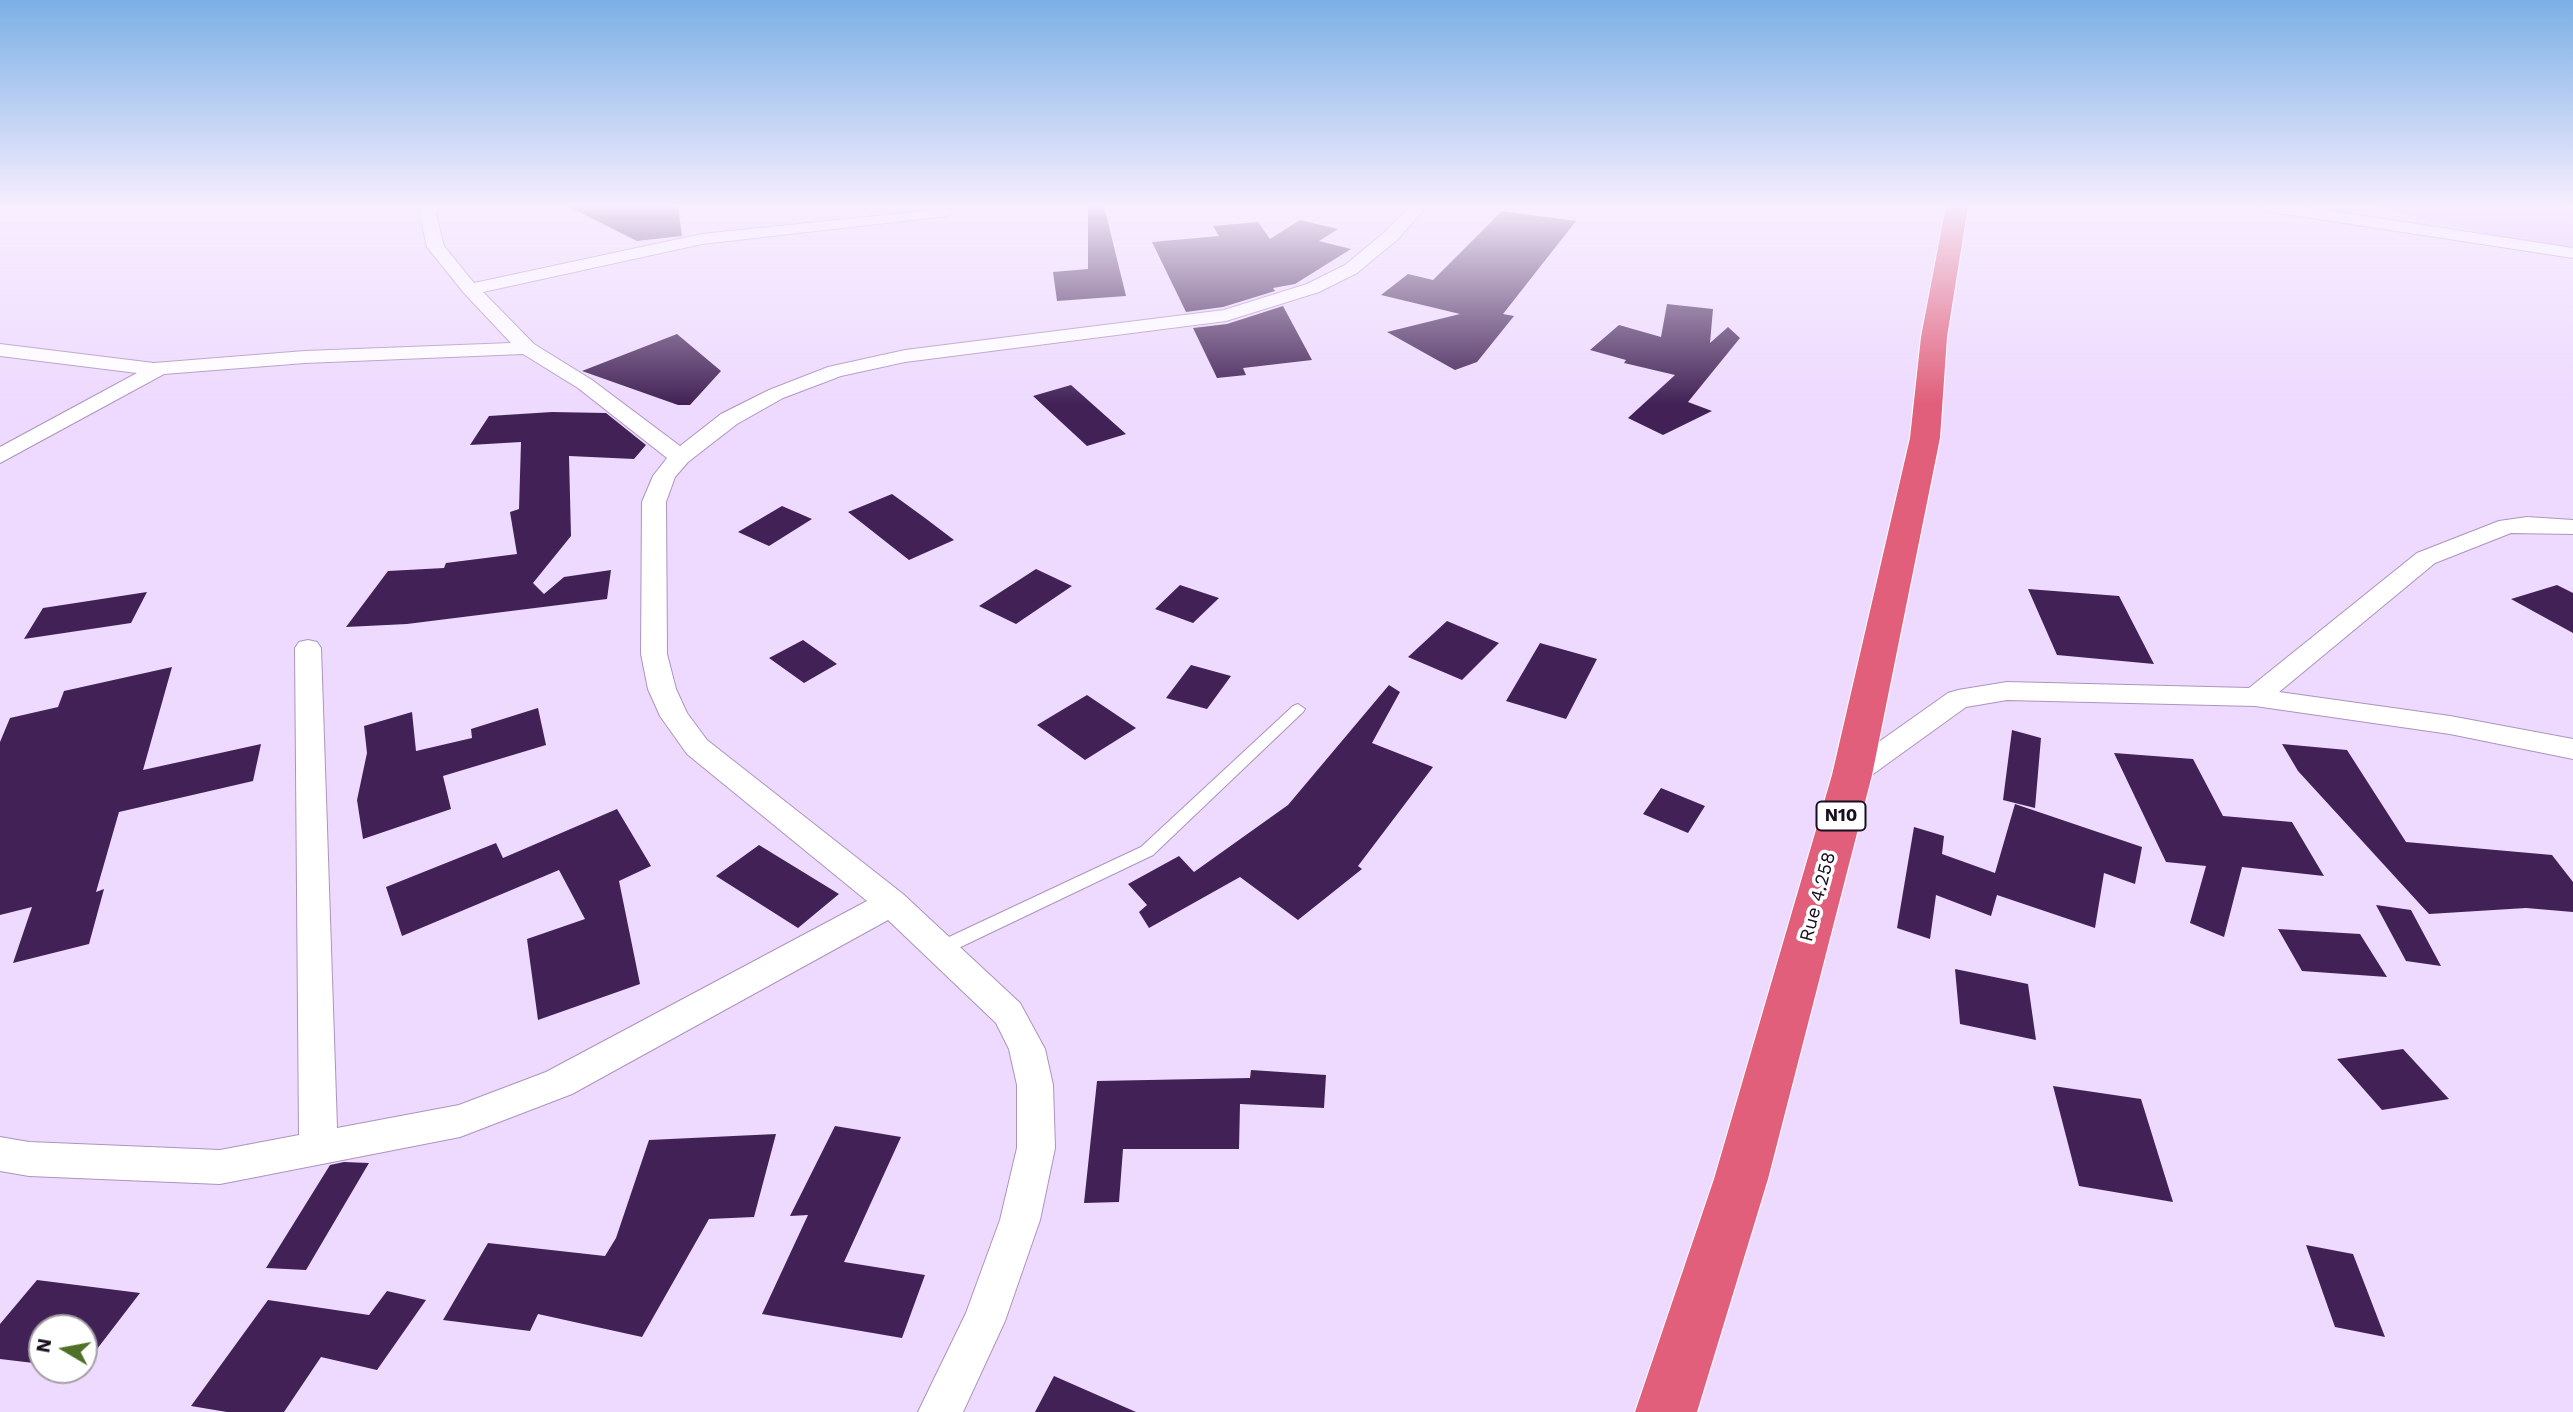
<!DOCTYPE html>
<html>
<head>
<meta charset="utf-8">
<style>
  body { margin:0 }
  #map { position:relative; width:2573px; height:1412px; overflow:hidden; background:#eedafe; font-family:"Work Sans",sans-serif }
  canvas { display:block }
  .north { position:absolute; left:28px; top:1314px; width:70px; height:70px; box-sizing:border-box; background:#fff; border:2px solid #a39fa5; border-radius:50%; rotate:280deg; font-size:19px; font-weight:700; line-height:28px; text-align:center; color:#180f1f }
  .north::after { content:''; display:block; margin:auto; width:24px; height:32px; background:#4f7027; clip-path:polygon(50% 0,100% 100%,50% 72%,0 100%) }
</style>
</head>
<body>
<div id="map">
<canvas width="2573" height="1412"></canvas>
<div class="north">N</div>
</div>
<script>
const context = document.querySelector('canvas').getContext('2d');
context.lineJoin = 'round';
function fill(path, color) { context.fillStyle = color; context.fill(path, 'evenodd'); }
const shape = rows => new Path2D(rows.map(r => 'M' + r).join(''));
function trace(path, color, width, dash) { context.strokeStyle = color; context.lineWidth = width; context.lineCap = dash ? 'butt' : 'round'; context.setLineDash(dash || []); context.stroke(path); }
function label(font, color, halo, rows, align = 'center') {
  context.font = font + ' "Work Sans",sans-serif'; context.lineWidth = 7; context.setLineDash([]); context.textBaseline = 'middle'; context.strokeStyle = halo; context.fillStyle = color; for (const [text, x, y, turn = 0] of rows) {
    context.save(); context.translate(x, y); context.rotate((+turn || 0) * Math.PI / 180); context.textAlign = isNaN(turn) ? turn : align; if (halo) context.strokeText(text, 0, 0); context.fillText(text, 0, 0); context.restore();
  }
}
const green = shape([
  [2371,206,2573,206,2573,255]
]);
const building = shape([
  [567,206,678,206,682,236,637,241],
  [1088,206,1104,206,1126,296,1057,301,1053,272,1088,269],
  [1502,211,1576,221,1503,314,1514,316,1477,362,1455,370,1387,332,1460,314,1381,295,1408,274,1433,280],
  [1300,220,1338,229,1319,241,1351,249,1295,284,1273,288,1275,291,1223,307,1186,312,1152,242,1219,236,1213,226,1258,222,1270,239],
  [1667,304,1713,309,1710,343,1728,327,1740,338,1688,402,1712,411,1663,435,1628,418,1675,375,1624,363,1626,360,1590,350,1619,325,1661,337],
  [1283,306,1312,360,1243,368,1246,375,1217,378,1193,328,1227,324],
  [677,334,721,371,690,405,678,405,582,371],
  [1071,385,1126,434,1087,446,1033,396],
  [552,412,606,413,646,445,634,459,569,456,571,536,533,583,544,594,564,577,611,570,607,599,407,624,346,627,388,571,444,568,446,563,517,554,510,512,519,509,521,442,470,445,489,416],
  [892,494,925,518,954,540,909,560,848,512],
  [782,506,812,519,769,546,738,532],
  [1036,569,1072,586,1016,624,979,606],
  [1180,585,1219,598,1193,623,1155,609],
  [2557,585,2573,593,2573,633,2511,599],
  [2028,589,2119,596,2154,664,2057,655],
  [147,592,131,623,24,639,43,608],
  [1447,621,1499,643,1462,680,1408,657],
  [803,640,837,664,804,683,769,658],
  [1540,643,1597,659,1566,719,1506,701],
  [1191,665,1231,676,1207,709,1166,698],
  [172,667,143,770,261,744,253,781,119,812,96,892,104,889,89,944,13,963,32,907,0,915,0,742,10,718,58,707,64,691],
  [1389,685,1400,692,1372,743,1433,767,1358,866,1362,869,1298,920,1240,877,1149,928,1139,912,1147,905,1128,884,1179,856,1194,872,1288,805],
  [1087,695,1136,728,1085,760,1037,725],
  [538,708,546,745,443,776,451,809,363,839,357,800,367,753,364,726,412,712,416,751,472,738,471,729],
  [2012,730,2041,738,2035,808,2003,800],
  [2282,744,2347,750,2406,842,2552,855,2573,882,2573,912,2526,908,2429,914,2298,771],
  [2114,753,2193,759,2223,816,2292,822,2324,876,2242,867,2224,937,2190,923,2206,866,2166,862],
  [1661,788,1705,806,1688,833,1643,814],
  [2015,804,2142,847,2135,884,2104,873,2095,928,1997,895,1991,916,1936,895,1930,939,1897,928,1914,827,1944,836,1942,854,1995,873],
  [617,809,651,866,619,881,640,984,538,1020,527,939,585,919,559,870,402,936,386,887,496,843,503,858],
  [759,845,839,894,798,928,716,876],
  [2376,905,2411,910,2441,966,2406,961],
  [2278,929,2360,934,2387,977,2302,971],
  [1955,969,2028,984,2036,1040,1960,1024],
  [2403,1049,2449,1099,2382,1110,2337,1059],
  [1251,1070,1326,1075,1324,1108,1240,1104,1239,1149,1123,1149,1119,1202,1084,1203,1097,1081,1250,1078],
  [2053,1086,2141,1099,2173,1202,2079,1186],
  [835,1126,901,1137,844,1262,925,1275,902,1338,762,1314,808,1215,790,1216],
  [776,1134,754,1217,709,1219,642,1337,538,1314,530,1331,443,1320,488,1243,605,1256,616,1238,649,1140],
  [344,1162,369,1163,306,1270,266,1268,330,1165],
  [2306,1245,2353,1254,2385,1337,2335,1327],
  [37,1280,140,1293,84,1366,84,1328,42,1328,42,1364,0,1359,0,1324],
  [387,1291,426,1300,377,1370,321,1357,284,1412,227,1412,191,1406,268,1300,369,1315],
  [1054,1376,1136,1412,1035,1412]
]);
const lane = shape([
  [1298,704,1305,709,1303,712,1153,855,946,954,940,956,934,954,932,949,934,944,1141,847,1293,706,1298,704]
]);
const street = shape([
  [423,206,439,206,436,215,444,246,474,283,702,234,953,208,955,211,947,216,702,244,483,292,534,344,592,380,680,446,721,414,769,390,828,367,905,350,1224,310,1307,284,1345,265,1386,231,1410,206,1427,206,1398,239,1357,273,1319,292,1226,321,905,362,841,376,783,398,737,424,688,462,675,477,666,502,667,654,676,689,687,713,707,740,903,894,1020,1003,1045,1049,1053,1085,1055,1148,1040,1220,1005,1321,963,1412,918,1412,966,1313,1000,1220,1017,1148,1017,1085,1009,1049,996,1023,888,920,572,1094,460,1137,220,1184,29,1176,0,1171,0,1137,29,1142,220,1150,299,1135,295,648,299,642,308,640,317,642,321,648,337,1128,459,1105,546,1072,867,901,687,754,660,716,648,689,641,654,642,502,653,476,667,458,578,388,523,354,305,363,164,374,0,463,0,447,137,373,0,356,0,344,154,363,305,351,511,343,464,293,427,247,420,215,423,206],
  [2258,206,2299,206,2573,248,2573,258,2266,211,2258,206],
  [2527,517,2573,520,2573,534,2511,533,2435,563,2279,692,2450,716,2573,739,2573,759,2450,734,2255,706,2007,700,1966,707,1862,782,1852,785,1842,782,1837,775,1842,768,1948,693,1958,690,2007,682,2249,688,2417,553,2499,521,2527,517]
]);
const highway = shape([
  [1946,206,1968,206,1947,337,1940,438,1872,775,1768,1179,1697,1412,1635,1412,1714,1179,1832,775,1910,438,1921,337,1946,206]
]);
const shields = [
  [1841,816,49]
];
const shieldNames = [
  ["N10",1841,816]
];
const streetNames = [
  ["Rue 4.258",1818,897,-75]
];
fill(green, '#e1c0fb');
fill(building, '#422256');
trace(lane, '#ac94be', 2);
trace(street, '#ac94be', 2);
trace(highway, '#fff', 2);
fill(lane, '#fff');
fill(street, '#fff');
fill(highway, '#e15f7a');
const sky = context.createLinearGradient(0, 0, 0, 404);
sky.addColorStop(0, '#7bb0e5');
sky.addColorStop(0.51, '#f7eeff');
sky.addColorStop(1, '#f7eeff00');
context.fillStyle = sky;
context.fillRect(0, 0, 2573, 404);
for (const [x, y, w] of shields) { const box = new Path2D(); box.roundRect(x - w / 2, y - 14.5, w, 29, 5); context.fillStyle = '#fff'; context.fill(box); trace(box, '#180f1f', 2); }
label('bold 18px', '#180f1f', null, shieldNames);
label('19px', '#180f1f', '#fff', streetNames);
</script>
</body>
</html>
